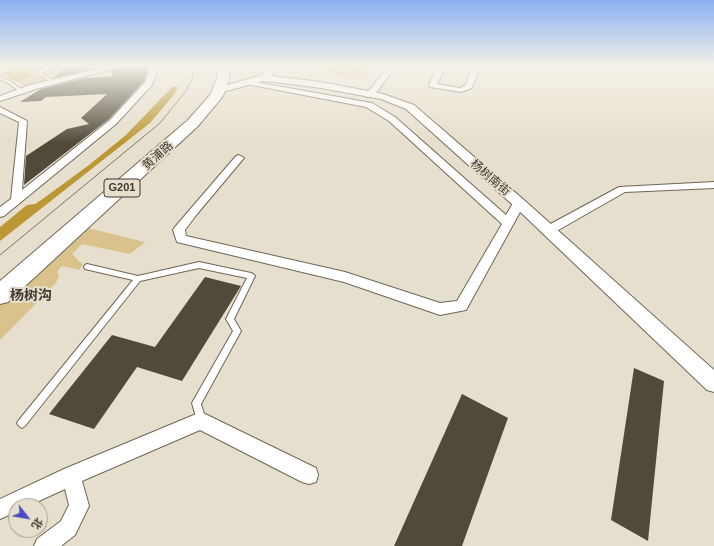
<!DOCTYPE html>
<html>
<head>
<meta charset="utf-8">
<style>
  body { margin:0 }
  #map { position:relative; width:714px; height:546px; overflow:hidden; background:#e7dfcd; font-family:Arial,"Noto Sans SC",sans-serif }
  canvas { display:block }
  .north { position:absolute; left:8px; top:498px; width:40px; height:40px; box-sizing:border-box; background:#e7dfcd; border:1px solid #a39d90; border-radius:50%; rotate:121deg; font-size:11px; font-weight:700; line-height:16px; text-align:center; color:#3e3b34 }
  .north::after { content:''; display:block; margin:auto; width:14px; height:18px; background:#474cc1; clip-path:polygon(50% 0,100% 100%,50% 72%,0 100%) }
</style>
</head>
<body>
<div id="map">
<canvas width="714" height="546"></canvas>
<div class="north">北</div>
</div>
<script>
const context = document.querySelector('canvas').getContext('2d');
context.lineJoin = 'round';
function fill(path, color) { context.fillStyle = color; context.fill(path, 'evenodd'); }
const shape = rows => new Path2D(rows.map(r => 'M' + r).join(''));
function trace(path, color, width, dash) { context.strokeStyle = color; context.lineWidth = width; context.lineCap = dash ? 'butt' : 'round'; context.setLineDash(dash || []); context.stroke(path); }
function label(font, color, halo, rows, align = 'center') {
  context.font = font + ' Arial,"Noto Sans SC",sans-serif'; context.lineWidth = 4; context.setLineDash([]); context.textBaseline = 'middle'; context.strokeStyle = halo; context.fillStyle = color; for (const [text, x, y, turn = 0] of rows) {
    context.save(); context.translate(x, y); context.rotate((+turn || 0) * Math.PI / 180); context.textAlign = isNaN(turn) ? turn : align; if (halo) context.strokeText(text, 0, 0); context.fillText(text, 0, 0); context.restore();
  }
}
const green = shape([
  [40,66,107,66,108,67,23,86,18,82,33,77,30,75],
  [374,66,364,77,338,76,306,67],
  [84,227,145,242,130,254,82,244,72,254,83,265,79,270,62,266,57,271,59,275,56,283,0,340,0,304]
]);
const forest = shape([
  [8,66,40,66,30,74,34,76,18,82,0,74,9,71],
  [172,87,178,87,173,96,150,123,0,241,0,227,27,205,35,204,44,198,89,165,126,135]
]);
const building = shape([
  [124,66,147,66,148,70,144,81,109,119,24,185,26,156,67,129,89,124,81,118,107,94,46,97,41,101,20,102,41,89,88,77,89,78,113,76,110,71],
  [66,67,82,68,84,71,54,78],
  [205,277,241,286,182,381,137,367,94,429,49,414,112,335,155,347],
  [634,368,664,381,648,541,611,520],
  [462,394,508,418,462,546,394,546]
]);
const service = shape([
  [47,66,52,66,42,74,54,81,54,83,52,83,38,74,39,71,47,66],
  [82,66,86,66,88,68,85,69,82,66],
  [0,77,10,81,22,90,19,91,8,83,0,79,0,77],
  [199,262,251,273,253,274,255,276,234,319,241,331,201,404,206,421,204,424,201,426,198,424,192,403,233,331,226,319,247,278,199,268,140,281,25,426,22,428,19,426,17,423,19,420,133,280,85,269,84,267,85,265,87,264,138,276,199,262]
]);
const minor = shape([
  [110,66,123,66,36,89,0,101,0,96,30,85,110,66],
  [148,66,172,66,157,71,152,85,116,124,4,216,0,217,0,207,11,199,19,122,0,113,0,107,27,121,22,190,110,120,145,82,150,70,148,66],
  [273,66,281,66,266,80,260,80,260,76,273,66],
  [388,66,396,66,373,97,367,97,366,95,388,66],
  [438,66,446,66,437,84,460,88,466,85,472,66,480,66,472,88,461,92,430,87,429,85,438,66],
  [249,81,372,103,395,117,506,215,515,200,523,200,525,203,466,310,440,315,344,282,177,242,173,230,175,227,236,156,239,155,244,158,197,214,185,230,186,236,345,272,440,303,457,301,502,224,389,121,366,107,252,85,248,83,249,81],
  [714,182,714,188,625,192,553,233,549,234,543,230,545,227,619,187,714,182],
  [201,412,316,468,318,475,316,482,309,484,302,482,200,430,82,481,89,506,75,535,61,546,34,546,37,539,61,521,69,505,65,489,28,506,16,506,16,512,0,519,0,499,64,469,201,412]
]);
const tertiary = shape([
  [263,75,321,82,383,94,414,105,524,200,714,370,714,392,707,390,514,206,406,109,381,99,321,88,275,82,263,81,219,93,214,90,216,88,263,75]
]);
const trunk = shape([
  [218,66,230,66,229,79,223,96,198,126,8,302,0,304,0,281,188,120,210,95,217,79,218,66]
]);
const tram = shape([
  [0,255,160,123,186,91,192,79,194,66]
]);
const shields = [
  [122,188,36]
];
const shieldNames = [
  ["G201",122,188]
];
const streetNames = [
  ["黄浦路",158,156,-42],
  ["杨树南街",490,178,41]
];
const quarterNames = [
  ["杨树沟",31,296]
];
fill(green, '#dac28d');
fill(forest, '#bd9733');
fill(building, '#514a3b');
trace(service, '#6e6757', 2);
trace(minor, '#6e6757', 2);
trace(tertiary, '#6e6757', 2);
trace(trunk, '#6e6757', 2);
fill(service, '#fff');
fill(minor, '#fff');
fill(tertiary, '#fff');
fill(trunk, '#fff');
trace(tram, '#797469', 1);
const sky = context.createLinearGradient(0, 0, 0, 143);
sky.addColorStop(0, '#89b0f1');
sky.addColorStop(0.46, '#f4f1e8');
sky.addColorStop(1, '#f4f1e800');
context.fillStyle = sky;
context.fillRect(0, 0, 714, 143);
for (const [x, y, w] of shields) { const box = new Path2D(); box.roundRect(x - w / 2, y - 9, w, 18, 3); context.fillStyle = '#e7dfcd'; context.fill(box); trace(box, '#3e3b34', 1); }
label('bold 11px', '#3e3b34', null, shieldNames);
label('12px', '#3e3b34', '#e7dfcd', streetNames);
label('bold 14px', '#3e3b34', '#e7dfcd', quarterNames);
</script>
</body>
</html>
